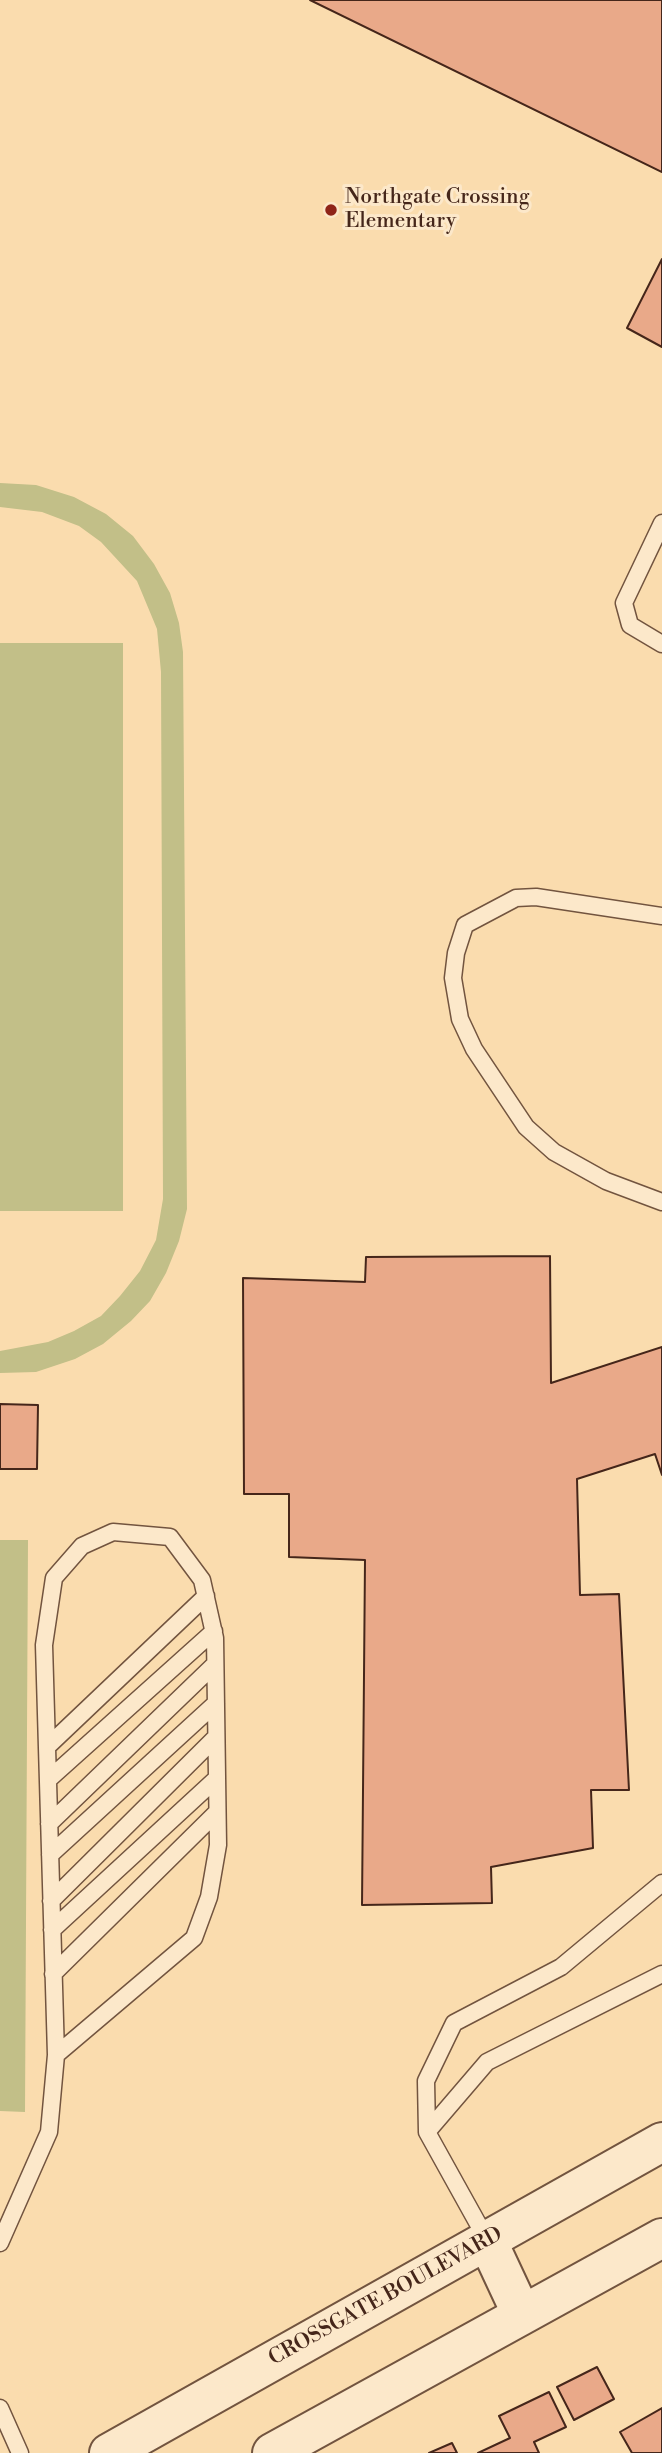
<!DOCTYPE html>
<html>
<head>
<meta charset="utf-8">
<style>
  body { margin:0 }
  canvas { display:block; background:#fadcae }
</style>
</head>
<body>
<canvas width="662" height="2453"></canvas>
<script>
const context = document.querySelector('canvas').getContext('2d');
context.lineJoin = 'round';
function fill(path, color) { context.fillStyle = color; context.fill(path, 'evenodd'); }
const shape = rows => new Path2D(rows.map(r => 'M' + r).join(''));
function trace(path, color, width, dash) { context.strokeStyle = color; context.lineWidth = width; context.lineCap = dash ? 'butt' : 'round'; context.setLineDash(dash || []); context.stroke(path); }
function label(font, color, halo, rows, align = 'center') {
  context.font = font + ' "Libre Bodoni",serif'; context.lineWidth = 6; context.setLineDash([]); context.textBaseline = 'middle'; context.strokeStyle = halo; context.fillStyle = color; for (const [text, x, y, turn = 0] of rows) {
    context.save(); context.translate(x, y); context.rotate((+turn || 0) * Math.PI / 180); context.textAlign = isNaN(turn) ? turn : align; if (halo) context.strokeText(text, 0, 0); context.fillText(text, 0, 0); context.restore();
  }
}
const green = shape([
  [0,483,36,485,74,497,106,514,133,536,154,564,170,593,179,623,183,652,187,1209,179,1241,166,1273,150,1301,131,1321,103,1344,75,1359,36,1372,0,1373,0,1351,48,1342,74,1331,101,1316,120,1296,140,1271,156,1240,163,1199,161,672,157,629,137,581,101,542,79,526,42,512,0,507],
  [0,643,123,643,123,1211,0,1211],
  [0,1540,28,1540,25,2112,0,2111]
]);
const building = shape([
  [310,0,662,0,662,172,310,0],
  [662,259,662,347,627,328,662,259],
  [550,1256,551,1383,662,1347,662,1475,655,1454,577,1479,580,1595,619,1594,629,1790,591,1790,593,1848,491,1867,492,1903,362,1905,365,1560,289,1557,289,1494,244,1494,243,1278,365,1282,366,1257,550,1256],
  [0,1404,38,1405,37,1469,0,1469,0,1404],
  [597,2367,614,2399,574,2420,557,2387,597,2367],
  [549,2392,566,2427,534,2442,539,2453,478,2453,510,2438,499,2416,549,2392],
  [662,2408,662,2453,632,2453,620,2432,662,2408],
  [452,2443,457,2453,429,2453,452,2443]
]);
const service = shape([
  [662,523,624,603,630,625,662,644],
  [662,916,536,897,516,898,465,925,456,953,453,978,460,1019,474,1049,526,1127,554,1152,606,1181,662,1202],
  [47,1747,206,1596],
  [48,1780,214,1631],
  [49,1824,215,1664],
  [50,1855,216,1703],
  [51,1901,216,1737],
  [52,1930,217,1778],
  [53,1974,217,1812],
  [427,2132,487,2062,662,1974],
  [487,2240,427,2132,426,2081,454,2023,561,1967,662,1883],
  [0,2243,49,2132,56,2055,44,1645,54,1578,82,1546,113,1532,170,1537,202,1580,215,1638,218,1845,209,1897,194,1938,56,2055],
  [0,2408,20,2453]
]);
const tertiary = shape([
  [487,2240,522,2315],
  [109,2453,662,2142],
  [272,2453,662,2238]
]);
const markers = [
  [331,210,7,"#8f2418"]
];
const poiNames = [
  ["Northgate Crossing",345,198],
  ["Elementary",345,222]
];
const streetNames = [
  ["CROSSGATE BOULEVARD",386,2297,-29]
];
fill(green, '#c2bf88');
fill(building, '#e9a989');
trace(building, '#45261a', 2);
trace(service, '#72543f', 19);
trace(tertiary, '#72543f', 42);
trace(service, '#fce8ca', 16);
trace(tertiary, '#fce8ca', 38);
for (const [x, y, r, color] of markers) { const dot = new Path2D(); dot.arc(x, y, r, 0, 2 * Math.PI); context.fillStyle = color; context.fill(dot); trace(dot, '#fce8ca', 2.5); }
label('21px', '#45261a', '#fce8ca', poiNames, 'left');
label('21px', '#45261a', '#fce8ca', streetNames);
</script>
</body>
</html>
